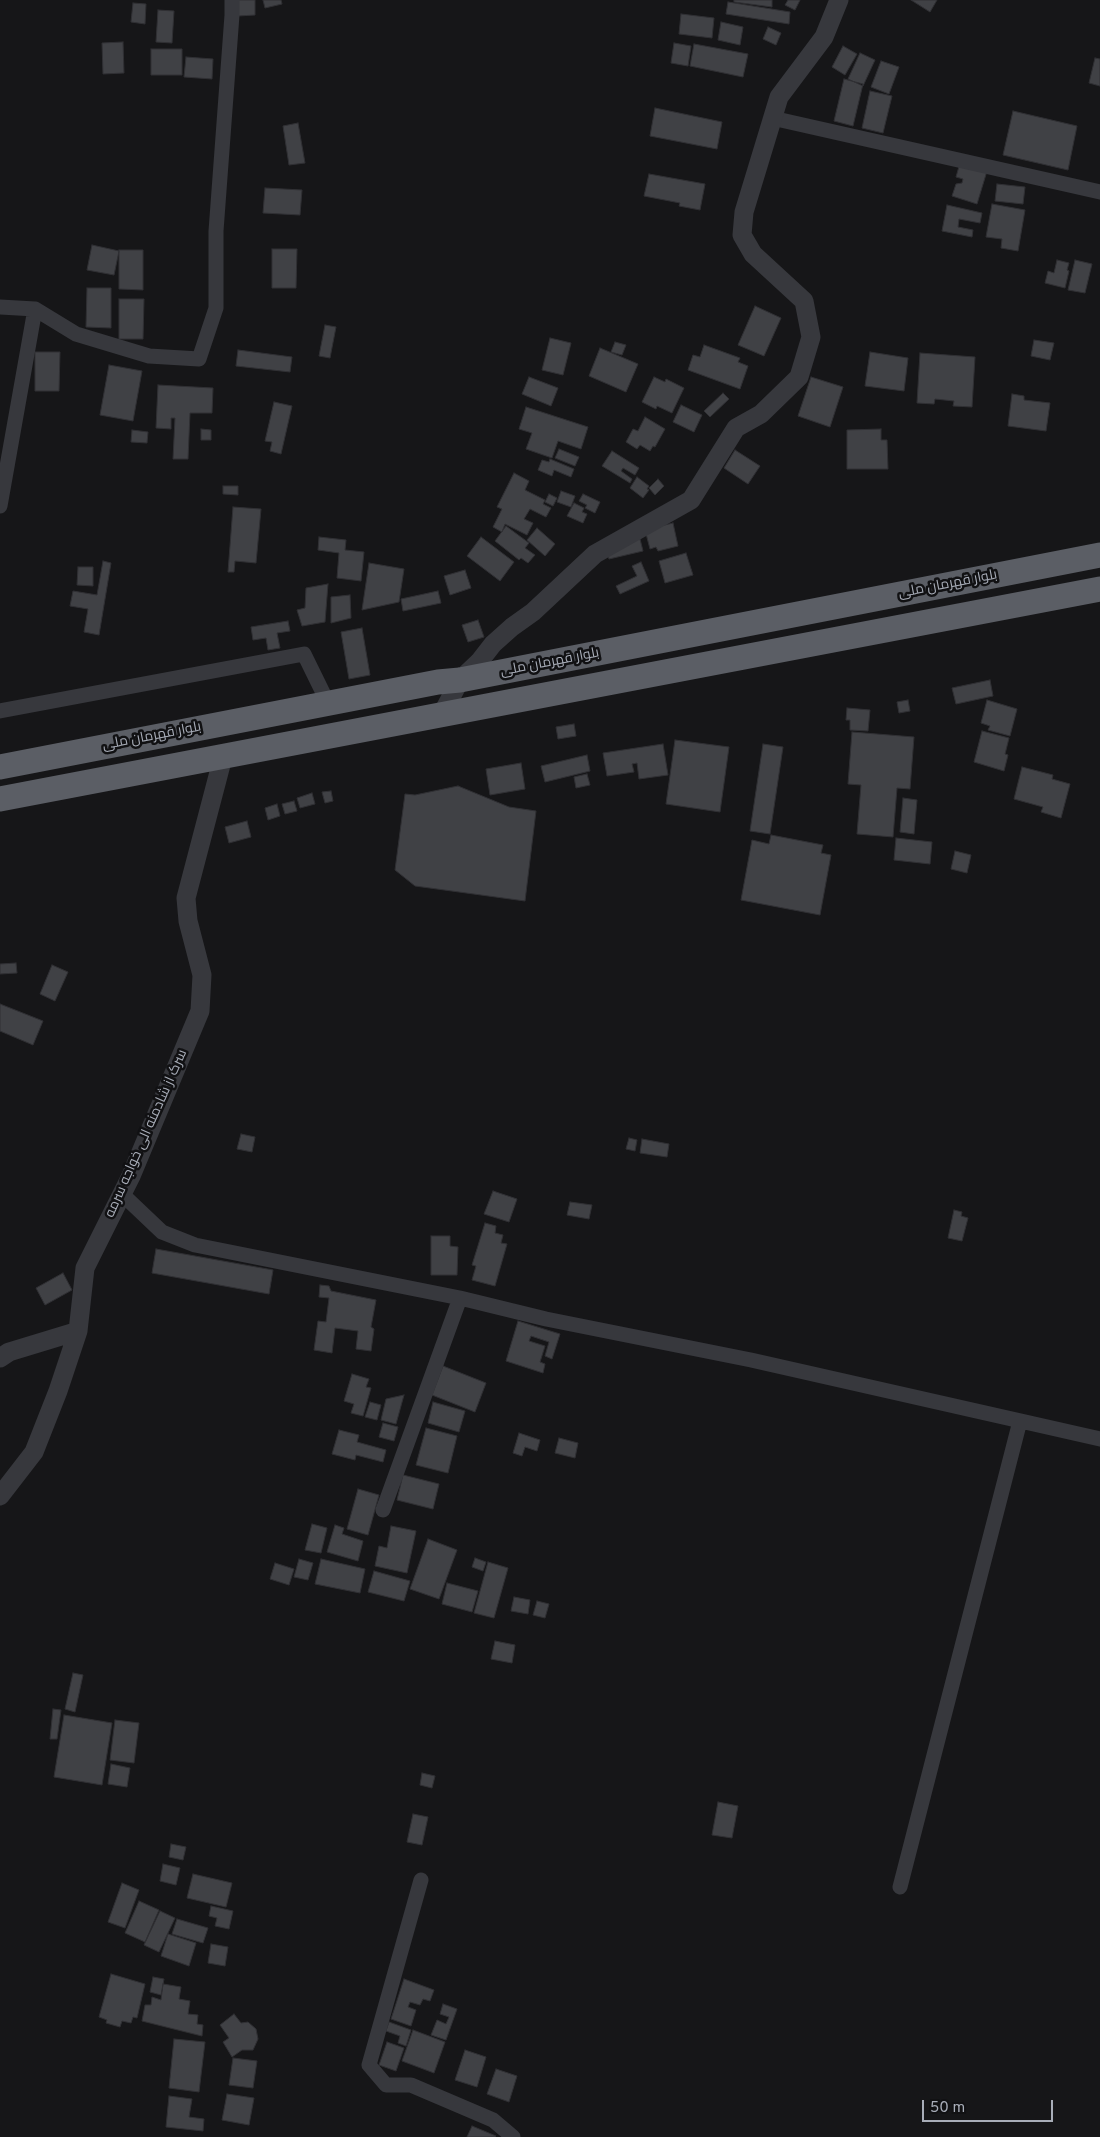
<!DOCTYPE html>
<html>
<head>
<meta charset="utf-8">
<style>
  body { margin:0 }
  #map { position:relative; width:1100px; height:2137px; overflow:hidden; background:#161618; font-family:Overpass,sans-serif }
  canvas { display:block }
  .scale { position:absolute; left:922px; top:2100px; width:131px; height:22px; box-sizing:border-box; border:2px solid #a8adb8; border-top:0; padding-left:6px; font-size:15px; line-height:18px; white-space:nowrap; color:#a8adb8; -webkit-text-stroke:4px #111113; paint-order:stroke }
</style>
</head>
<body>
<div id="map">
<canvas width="1100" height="2137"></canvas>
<div class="scale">50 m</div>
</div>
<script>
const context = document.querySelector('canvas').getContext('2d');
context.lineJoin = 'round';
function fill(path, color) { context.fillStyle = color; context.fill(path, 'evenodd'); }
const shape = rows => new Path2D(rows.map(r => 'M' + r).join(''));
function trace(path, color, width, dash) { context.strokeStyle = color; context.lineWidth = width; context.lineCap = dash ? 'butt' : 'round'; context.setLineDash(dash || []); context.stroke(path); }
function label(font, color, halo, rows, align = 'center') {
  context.font = font + ' Overpass,Cairo,sans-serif'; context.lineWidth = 5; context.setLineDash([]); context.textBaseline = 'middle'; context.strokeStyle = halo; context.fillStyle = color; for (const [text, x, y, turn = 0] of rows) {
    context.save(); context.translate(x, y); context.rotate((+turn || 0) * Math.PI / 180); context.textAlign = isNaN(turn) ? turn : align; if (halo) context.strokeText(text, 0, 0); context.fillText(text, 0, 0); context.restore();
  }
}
const building = shape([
  [238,0,255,0,255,15,238,16,238,0],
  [263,0,281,0,282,4,265,8,263,0],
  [734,0,772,0,772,7,734,2,734,0],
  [788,0,800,0,795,10,785,5,788,0],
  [911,0,937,0,930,12,911,0],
  [728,2,790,12,789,24,726,14,728,2],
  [133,3,146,4,145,24,131,22,133,3],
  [158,10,174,11,172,43,156,42,158,10],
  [681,14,714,18,712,38,679,34,681,14],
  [721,22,743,27,740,45,718,40,721,22],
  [768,27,781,33,776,45,763,39,768,27],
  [123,42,124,73,103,74,102,43,123,42],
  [674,43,691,46,688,66,671,63,674,43],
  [694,44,748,54,743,77,690,66,694,44],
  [843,46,857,54,845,75,832,67,843,46],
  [151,49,182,49,182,75,151,75,151,49],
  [860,53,875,60,863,86,848,79,860,53],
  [186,57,213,59,212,79,184,77,186,57],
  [1095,58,1100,59,1100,86,1089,83,1095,58],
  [881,61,899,67,889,94,871,87,881,61],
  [844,79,863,84,853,126,834,121,844,79],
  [870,91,892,96,883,133,862,128,870,91],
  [655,108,722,122,717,149,650,136,655,108],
  [1013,111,1077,126,1068,170,1003,155,1013,111],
  [298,123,305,163,289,165,283,126,298,123],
  [960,163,987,171,977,204,952,196,956,184,962,183,963,179,956,177,960,163],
  [649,174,705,184,700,210,679,206,680,203,644,196,649,174],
  [997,184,1025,187,1023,204,995,201,997,184],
  [265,188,302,190,300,215,263,213,265,188],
  [992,204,1025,210,1018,251,1001,248,1002,239,986,237,992,204],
  [947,205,982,213,980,223,959,219,958,227,973,230,972,237,942,231,947,205],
  [92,245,119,251,114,275,87,270,92,245],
  [272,249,297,249,296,288,272,288,272,249],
  [119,250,143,250,143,290,119,289,119,250],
  [1057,260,1069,263,1067,270,1069,271,1065,288,1045,283,1048,271,1054,273,1057,260],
  [1075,260,1092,264,1085,293,1068,290,1075,260],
  [87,288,111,288,111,328,86,327,87,288],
  [119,299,144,299,143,339,119,339,119,299],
  [755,306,781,318,764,356,738,345,755,306],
  [325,325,336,327,330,358,319,356,325,325],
  [550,338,571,343,563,375,542,370,550,338],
  [1034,340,1054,343,1050,360,1031,356,1034,340],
  [615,342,626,345,622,355,611,352,615,342],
  [704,345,740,358,738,362,748,366,740,389,688,370,693,355,700,357,704,345],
  [600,348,638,364,626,392,589,376,600,348],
  [238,350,292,357,290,372,236,366,238,350],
  [35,352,60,352,59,391,35,391,35,352],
  [870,352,908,358,904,391,865,386,870,352],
  [920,353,975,357,972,407,953,406,954,401,935,399,934,404,917,403,920,353],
  [109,365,142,371,133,421,100,415,109,365],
  [529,377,558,388,551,406,522,394,529,377],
  [654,377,665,382,666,379,684,388,672,413,657,406,656,409,642,402,654,377],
  [811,377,843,387,830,427,798,416,811,377],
  [158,385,213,388,212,413,190,413,188,459,173,459,175,418,171,418,171,429,156,428,158,385],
  [723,393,729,399,710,417,704,411,723,393],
  [1012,394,1024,396,1024,400,1050,403,1046,431,1008,426,1012,394],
  [274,402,292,406,281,454,270,451,272,442,265,441,274,402],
  [681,405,702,415,694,432,673,422,681,405],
  [526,407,588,427,581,449,558,441,552,458,526,449,532,433,519,429,526,407],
  [645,417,665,429,655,447,653,446,650,451,640,445,637,449,626,442,633,429,638,431,645,417],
  [201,429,211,430,211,440,201,440,201,429],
  [881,429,881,440,887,440,888,469,847,469,847,430,881,429],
  [132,430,148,432,147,443,131,442,132,430],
  [559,449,579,457,575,466,555,458,559,449],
  [735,450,760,466,748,484,724,468,735,450],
  [612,451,639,468,635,475,623,468,621,471,632,479,630,483,602,466,612,451],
  [550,459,574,469,571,477,554,470,552,476,538,470,542,460,549,462,550,459],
  [514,473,529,481,525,490,545,500,543,504,551,508,546,517,530,509,524,519,533,523,527,535,505,524,502,532,493,527,502,509,497,507,514,473],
  [637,477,649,486,647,489,649,490,643,498,630,488,637,477],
  [658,479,664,486,655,495,649,488,658,479],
  [223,486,238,486,238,495,223,494,223,486],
  [561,491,575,496,571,507,557,502,561,491],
  [549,494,557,498,553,506,545,502,549,494],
  [583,494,600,502,595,513,585,508,587,505,579,501,583,494],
  [574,503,584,508,582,512,587,514,583,523,567,516,574,503],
  [233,507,261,509,256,563,235,561,234,572,228,572,233,507],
  [673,523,678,546,658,551,656,547,650,549,645,530,673,523],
  [506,526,529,543,525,548,535,555,528,563,521,558,519,560,495,541,506,526],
  [537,528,555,544,545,556,527,540,537,528],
  [639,535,643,551,609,559,607,551,639,535],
  [319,537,346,540,345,550,364,552,361,581,337,578,339,553,318,550,319,537],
  [481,537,514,562,500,581,467,556,481,537],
  [686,553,693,575,665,583,659,561,686,553],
  [103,561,111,563,99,635,84,632,88,609,70,606,73,591,97,595,103,561],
  [641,562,649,581,620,594,616,586,637,576,632,566,641,562],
  [369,563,404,569,399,602,362,610,369,563],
  [78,567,93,567,93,586,77,585,78,567],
  [465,570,471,588,450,595,444,576,465,570],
  [328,584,325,622,302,626,297,610,305,608,306,588,328,584],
  [438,591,441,603,403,611,401,599,438,591],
  [350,595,351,618,331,623,331,597,350,595],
  [478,620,484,637,468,642,462,625,478,620],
  [288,621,290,631,277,633,280,648,268,650,266,638,253,640,251,627,288,621],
  [362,628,370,675,349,679,341,632,362,628],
  [990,680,993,696,956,704,952,688,990,680],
  [908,700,910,711,899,713,897,702,908,700],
  [987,700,1017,709,1010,736,988,730,990,726,981,723,987,700],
  [847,708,870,710,868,731,850,730,850,720,846,720,847,708],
  [574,724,576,736,558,739,556,727,574,724],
  [982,731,1009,738,1005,754,1008,755,1004,771,974,762,982,731],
  [852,732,914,737,910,789,897,788,893,837,857,834,861,785,848,784,852,732],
  [675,740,729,747,720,812,666,804,675,740],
  [663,744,668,775,639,779,637,763,632,764,634,772,607,776,603,753,663,744],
  [763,744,783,747,770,834,750,831,763,744],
  [587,755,590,771,545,782,541,766,587,755],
  [521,763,525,789,490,795,486,769,521,763],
  [1022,767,1053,775,1052,779,1070,784,1061,818,1041,812,1043,807,1014,799,1022,767],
  [587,774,590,785,576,788,574,777,587,774],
  [458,786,509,807,536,811,525,901,415,886,395,870,405,794,415,795,458,786],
  [331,791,333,801,325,803,322,792,331,791],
  [312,793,315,804,300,808,297,798,312,793],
  [903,798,917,800,914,834,900,832,903,798],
  [294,801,297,811,285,814,282,804,294,801],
  [277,804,280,816,268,820,265,808,277,804],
  [247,821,251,837,229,843,225,827,247,821],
  [771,835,823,845,821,853,831,855,820,915,741,900,752,840,769,844,771,835],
  [896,838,932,842,930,864,894,860,896,838],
  [955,851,971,855,967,873,951,869,955,851],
  [16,963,17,973,0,974,0,964,16,963],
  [52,965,68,972,55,1001,40,994,52,965],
  [0,1004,43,1021,33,1045,0,1031,0,1004],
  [241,1134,255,1137,252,1152,237,1149,241,1134],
  [629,1138,637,1140,635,1151,626,1149,629,1138],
  [642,1139,669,1144,667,1157,640,1153,642,1139],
  [493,1191,517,1199,509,1222,484,1214,493,1191],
  [570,1202,592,1205,589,1219,567,1215,570,1202],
  [954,1210,962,1212,961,1216,968,1218,962,1241,948,1238,954,1210],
  [485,1223,496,1226,495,1233,503,1235,501,1243,507,1244,495,1286,472,1280,476,1266,472,1265,485,1223],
  [431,1236,450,1236,450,1246,458,1247,457,1275,431,1275,431,1236],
  [156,1249,273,1270,269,1294,152,1273,156,1249],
  [63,1273,72,1290,45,1305,36,1288,63,1273],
  [320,1285,329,1286,331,1291,376,1300,371,1327,374,1329,371,1351,356,1349,358,1331,335,1328,332,1353,314,1350,318,1321,326,1322,329,1298,319,1297,320,1285],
  [518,1321,560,1334,552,1359,545,1356,549,1342,531,1336,529,1341,545,1346,540,1362,545,1364,543,1373,506,1361,518,1321],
  [443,1366,486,1383,475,1412,432,1395,443,1366],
  [352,1374,369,1379,366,1387,371,1388,363,1416,351,1413,354,1404,344,1401,352,1374],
  [404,1395,396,1424,381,1420,386,1399,404,1395],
  [370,1402,381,1405,377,1420,365,1417,370,1402],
  [433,1402,465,1411,459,1432,428,1423,433,1402],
  [383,1423,398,1427,394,1441,379,1437,383,1423],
  [426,1428,457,1436,448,1473,416,1465,426,1428],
  [339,1430,359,1435,357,1442,386,1450,383,1462,356,1455,355,1460,332,1454,339,1430],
  [519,1433,540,1440,537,1451,525,1447,522,1456,513,1453,519,1433],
  [559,1438,578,1443,575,1458,555,1453,559,1438],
  [403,1475,439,1484,433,1509,397,1500,403,1475],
  [358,1489,379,1495,368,1535,347,1529,358,1489],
  [312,1524,327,1528,321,1553,305,1550,312,1524],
  [335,1525,344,1528,342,1534,363,1541,358,1561,327,1552,335,1525],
  [391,1526,416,1531,407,1573,375,1566,379,1546,387,1548,391,1526],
  [428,1539,457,1550,439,1599,410,1589,428,1539],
  [475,1558,486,1562,483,1571,472,1567,475,1558],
  [299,1559,313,1563,308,1580,294,1577,299,1559],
  [321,1559,365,1569,360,1593,315,1584,321,1559],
  [488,1562,508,1568,494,1618,474,1613,488,1562],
  [275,1563,294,1569,289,1585,270,1579,275,1563],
  [374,1571,410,1581,404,1601,368,1592,374,1571],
  [447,1583,478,1591,472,1612,442,1604,447,1583],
  [514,1597,530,1600,528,1614,511,1611,514,1597],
  [537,1601,549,1604,545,1618,533,1615,537,1601],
  [495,1641,515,1645,512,1663,491,1659,495,1641],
  [73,1673,83,1675,75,1712,65,1709,73,1673],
  [53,1709,61,1710,57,1739,50,1739,53,1709],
  [64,1715,112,1723,102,1785,54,1777,64,1715],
  [115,1720,139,1723,134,1763,110,1760,115,1720],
  [111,1764,130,1768,127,1787,108,1784,111,1764],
  [422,1773,435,1776,432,1788,420,1785,422,1773],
  [718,1802,738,1806,732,1838,712,1835,718,1802],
  [413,1814,428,1817,422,1845,407,1842,413,1814],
  [171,1844,186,1847,183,1860,169,1857,171,1844],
  [163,1864,180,1868,176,1885,160,1881,163,1864],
  [193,1874,232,1883,226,1907,187,1898,193,1874],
  [122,1883,139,1890,125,1928,108,1922,122,1883],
  [139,1901,159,1910,145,1942,125,1933,139,1901],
  [211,1906,233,1911,229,1929,215,1926,217,1918,209,1916,211,1906],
  [160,1911,175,1918,159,1952,144,1945,160,1911],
  [177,1919,208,1928,203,1943,172,1934,177,1919],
  [168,1934,196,1943,189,1966,161,1956,168,1934],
  [211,1944,228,1947,225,1966,208,1963,211,1944],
  [111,1974,145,1984,137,2018,133,2017,131,2023,122,2021,120,2027,106,2023,107,2020,99,2017,111,1974],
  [153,1977,164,1979,161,1995,150,1992,153,1977],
  [404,1979,434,1990,430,2001,423,1999,420,2005,410,2002,408,2007,416,2010,411,2026,391,2019,404,1979],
  [163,1984,181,1987,179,1999,190,2001,188,2014,198,2015,197,2024,203,2025,202,2036,142,2021,145,2005,151,2005,152,1997,161,2000,163,1984],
  [443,2004,457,2009,446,2040,431,2035,437,2020,446,2024,449,2017,440,2014,443,2004],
  [234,2014,241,2023,248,2022,256,2029,258,2039,253,2050,242,2050,232,2057,223,2042,229,2038,220,2025,234,2014],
  [389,2022,411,2030,406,2046,398,2043,400,2036,386,2031,389,2022],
  [413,2030,445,2042,434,2073,402,2061,413,2030],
  [174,2039,205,2042,199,2092,169,2088,174,2039],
  [387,2042,404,2048,396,2071,379,2065,387,2042],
  [465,2050,486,2057,477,2087,455,2080,465,2050],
  [233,2058,257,2061,253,2088,229,2085,233,2058],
  [496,2069,517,2076,509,2102,487,2094,496,2069],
  [227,2094,254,2098,249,2125,222,2120,227,2094],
  [169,2096,192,2099,189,2117,204,2119,203,2131,166,2127,169,2096],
  [472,2126,496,2136,495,2137,467,2137,472,2126]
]);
const minor = shape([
  [772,118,1100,192],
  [0,307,35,309,76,334,149,356,199,359,216,308,216,231,232,15,232,0],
  [0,506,35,309],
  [0,711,304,654,328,703],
  [122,1194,162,1232,195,1245,460,1298,546,1319,751,1360,1100,1439],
  [383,1510,460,1298],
  [421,1880,369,2065,386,2085,411,2085,493,2120,513,2137],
  [900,1887,1020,1421]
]);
const tertiary = shape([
  [441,716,460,680,479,662,493,644,512,627,533,612,595,554,691,500,736,428,761,414,799,377,811,337,804,301,753,254,742,235,744,212,779,97,824,37,839,0],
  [0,1358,9,1352,78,1331],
  [0,1496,34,1452,58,1391,78,1331,85,1268,131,1176,200,1011,202,975,188,921,186,898,223,757]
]);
const trunk = shape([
  [0,767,438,682,460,680,1100,555],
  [0,799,1100,589]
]);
const streetNames = [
  ["بلوار قهرمان ملی",948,585,-11],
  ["بلوار قهرمان ملی",550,663,-11],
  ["بلوار قهرمان ملی",152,737,-11],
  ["سرک از شادمنه الی خواجه سرمه",147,1134,-66]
];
fill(building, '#404145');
trace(building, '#303034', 1);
trace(minor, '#37383d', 15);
trace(tertiary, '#37383d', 19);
trace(trunk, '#5b5e65', 25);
label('14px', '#a8adb8', '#111113', streetNames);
</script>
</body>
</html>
